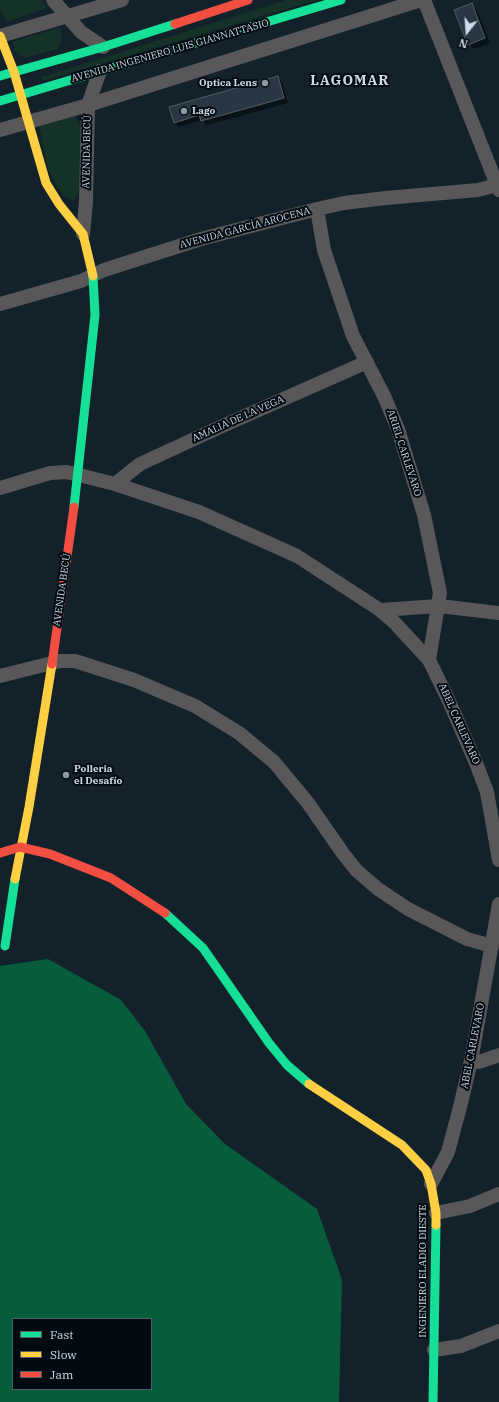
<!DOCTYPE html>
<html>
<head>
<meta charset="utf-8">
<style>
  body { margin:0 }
  #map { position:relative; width:499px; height:1402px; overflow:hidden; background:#13212a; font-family:"IBM Plex Serif",serif }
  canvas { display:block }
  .legend { position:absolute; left:12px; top:1318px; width:140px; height:72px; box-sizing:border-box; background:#030b12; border:1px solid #535e67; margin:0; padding:5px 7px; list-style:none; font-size:12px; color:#ccdbe7 }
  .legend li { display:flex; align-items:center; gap:8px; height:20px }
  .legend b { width:20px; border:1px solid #535e67 }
  .north { position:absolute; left:447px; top:12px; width:40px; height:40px; -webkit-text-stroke:3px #030b12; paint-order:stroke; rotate:197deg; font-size:11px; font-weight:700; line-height:16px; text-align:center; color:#ccdbe7 }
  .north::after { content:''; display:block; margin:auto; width:14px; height:18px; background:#ccdbe7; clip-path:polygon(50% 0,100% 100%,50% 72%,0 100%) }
</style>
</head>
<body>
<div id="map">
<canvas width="499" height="1402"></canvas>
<ul class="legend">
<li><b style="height:5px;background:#16e098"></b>Fast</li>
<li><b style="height:5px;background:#ffcf43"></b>Slow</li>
<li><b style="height:5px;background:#f24e42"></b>Jam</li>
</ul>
<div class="north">N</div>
</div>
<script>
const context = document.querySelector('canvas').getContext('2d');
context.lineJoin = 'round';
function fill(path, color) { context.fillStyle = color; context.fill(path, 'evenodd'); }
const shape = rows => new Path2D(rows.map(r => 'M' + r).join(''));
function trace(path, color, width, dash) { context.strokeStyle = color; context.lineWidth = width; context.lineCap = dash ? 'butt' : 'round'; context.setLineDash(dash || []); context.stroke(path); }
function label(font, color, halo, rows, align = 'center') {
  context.font = font + ' "IBM Plex Serif",serif'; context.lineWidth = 4; context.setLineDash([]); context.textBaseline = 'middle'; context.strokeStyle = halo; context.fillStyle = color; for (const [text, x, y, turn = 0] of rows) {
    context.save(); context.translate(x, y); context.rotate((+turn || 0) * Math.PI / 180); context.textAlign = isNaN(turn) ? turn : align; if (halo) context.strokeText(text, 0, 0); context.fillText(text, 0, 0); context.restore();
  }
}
const green = shape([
  [0,0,42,0,47,8,6,22,0,8],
  [286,0,317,0,43,81,42,77],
  [58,28,61,29,62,37,58,49,24,58,15,51,12,42],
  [73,113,80,126,80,188,77,198,72,200,62,194,48,170,39,124]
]);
const forest = shape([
  [48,959,121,1000,145,1031,186,1104,225,1144,317,1209,342,1280,339,1402,0,1402,0,966],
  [13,1319,151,1319,151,1389,13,1389]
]);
const shadow = shape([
  [472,5,477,10,490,43,474,49,469,44],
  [278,77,282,82,288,103,207,125,202,120,179,127,175,122]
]);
const building = shape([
  [472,3,485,38,468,45,454,10,472,3],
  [278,76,284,98,201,121,199,115,174,123,169,107,278,76]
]);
const street = shape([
  [53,0,81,32,103,47],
  [424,0,499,190],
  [0,36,122,0],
  [0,130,88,105,421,0],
  [317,209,324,250,353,336,384,396,398,429,424,515,440,593,429,660],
  [83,234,86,201,88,105,100,71],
  [0,304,81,281,104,270,201,239,317,209,344,203,386,198,478,190,497,185],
  [115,484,140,464,218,428,367,362],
  [0,488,50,473,67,472,115,484,199,512,297,556,380,610,395,623,429,660,448,699,476,763,487,792,499,860],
  [380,610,439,606,499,613],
  [0,676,60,661,75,661,134,680,195,706,239,733,274,762,308,803,342,852,356,870,378,889,408,909,467,939,492,946],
  [471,1061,479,1062,499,1055],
  [431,1184,448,1152,460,1107,471,1061,499,904],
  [436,1213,470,1206,499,1194],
  [434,1350,461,1346,499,1331]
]);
const fast = shape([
  [0,76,103,47,175,24],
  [0,101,341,0],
  [74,507,95,315,93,276],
  [165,913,203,948,269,1043,287,1065,309,1084],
  [5,946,15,879],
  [433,1402,436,1225]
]);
const slow = shape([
  [0,36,14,72,46,183,59,204,83,234,93,276],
  [15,879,29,807,52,664],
  [309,1084,402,1145,426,1170,431,1184,436,1213,436,1225]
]);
const jam = shape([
  [175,24,248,0],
  [52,664,74,507],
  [0,853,20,847,50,854,111,878,165,913]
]);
const markers = [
  [265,83,4,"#8b9aa5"],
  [184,111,4,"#8b9aa5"],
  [66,775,4,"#8b9aa5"]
];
const streetNames = [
  ["AVENIDA INGENIERO LUIS GIANNATTASIO",170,51,-16],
  ["AVENIDA BECÚ",87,152,-89],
  ["AVENIDA GARCÍA AROCENA",245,228,-15],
  ["AMALIA DE LA VEGA",238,419,-24],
  ["ARIEL CARLEVARO",404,453,72],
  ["AVENIDA BECÚ",62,590,-82],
  ["ABEL CARLEVARO",459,724,66],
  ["ABEL CARLEVARO",473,1046,-79],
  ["INGENIERO ELADIO DIESTE",423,1271,-90]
];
const poiNames = [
  ["Optica Lens",257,83,"right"],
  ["Lago",192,111],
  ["Polleria",74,769],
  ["el Desafío",74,781]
];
const districtNames = [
  ["LAGOMAR",350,81]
];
fill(green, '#143225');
fill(forest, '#075c3b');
fill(shadow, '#0007');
fill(building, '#283842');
trace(building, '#505b63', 1);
trace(street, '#5a5758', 14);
trace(fast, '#16e098', 9);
trace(slow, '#ffcf43', 9);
trace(jam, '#f24e42', 9);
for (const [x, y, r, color] of markers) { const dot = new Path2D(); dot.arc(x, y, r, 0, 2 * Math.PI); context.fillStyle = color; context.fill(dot); trace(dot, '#030b12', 1.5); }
label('10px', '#ccdbe7', '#030b12', streetNames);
label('bold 10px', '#ccdbe7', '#030b12', poiNames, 'left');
context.letterSpacing = '1px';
label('bold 14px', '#ccdbe7', '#030b12', districtNames);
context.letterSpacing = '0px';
</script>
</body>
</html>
